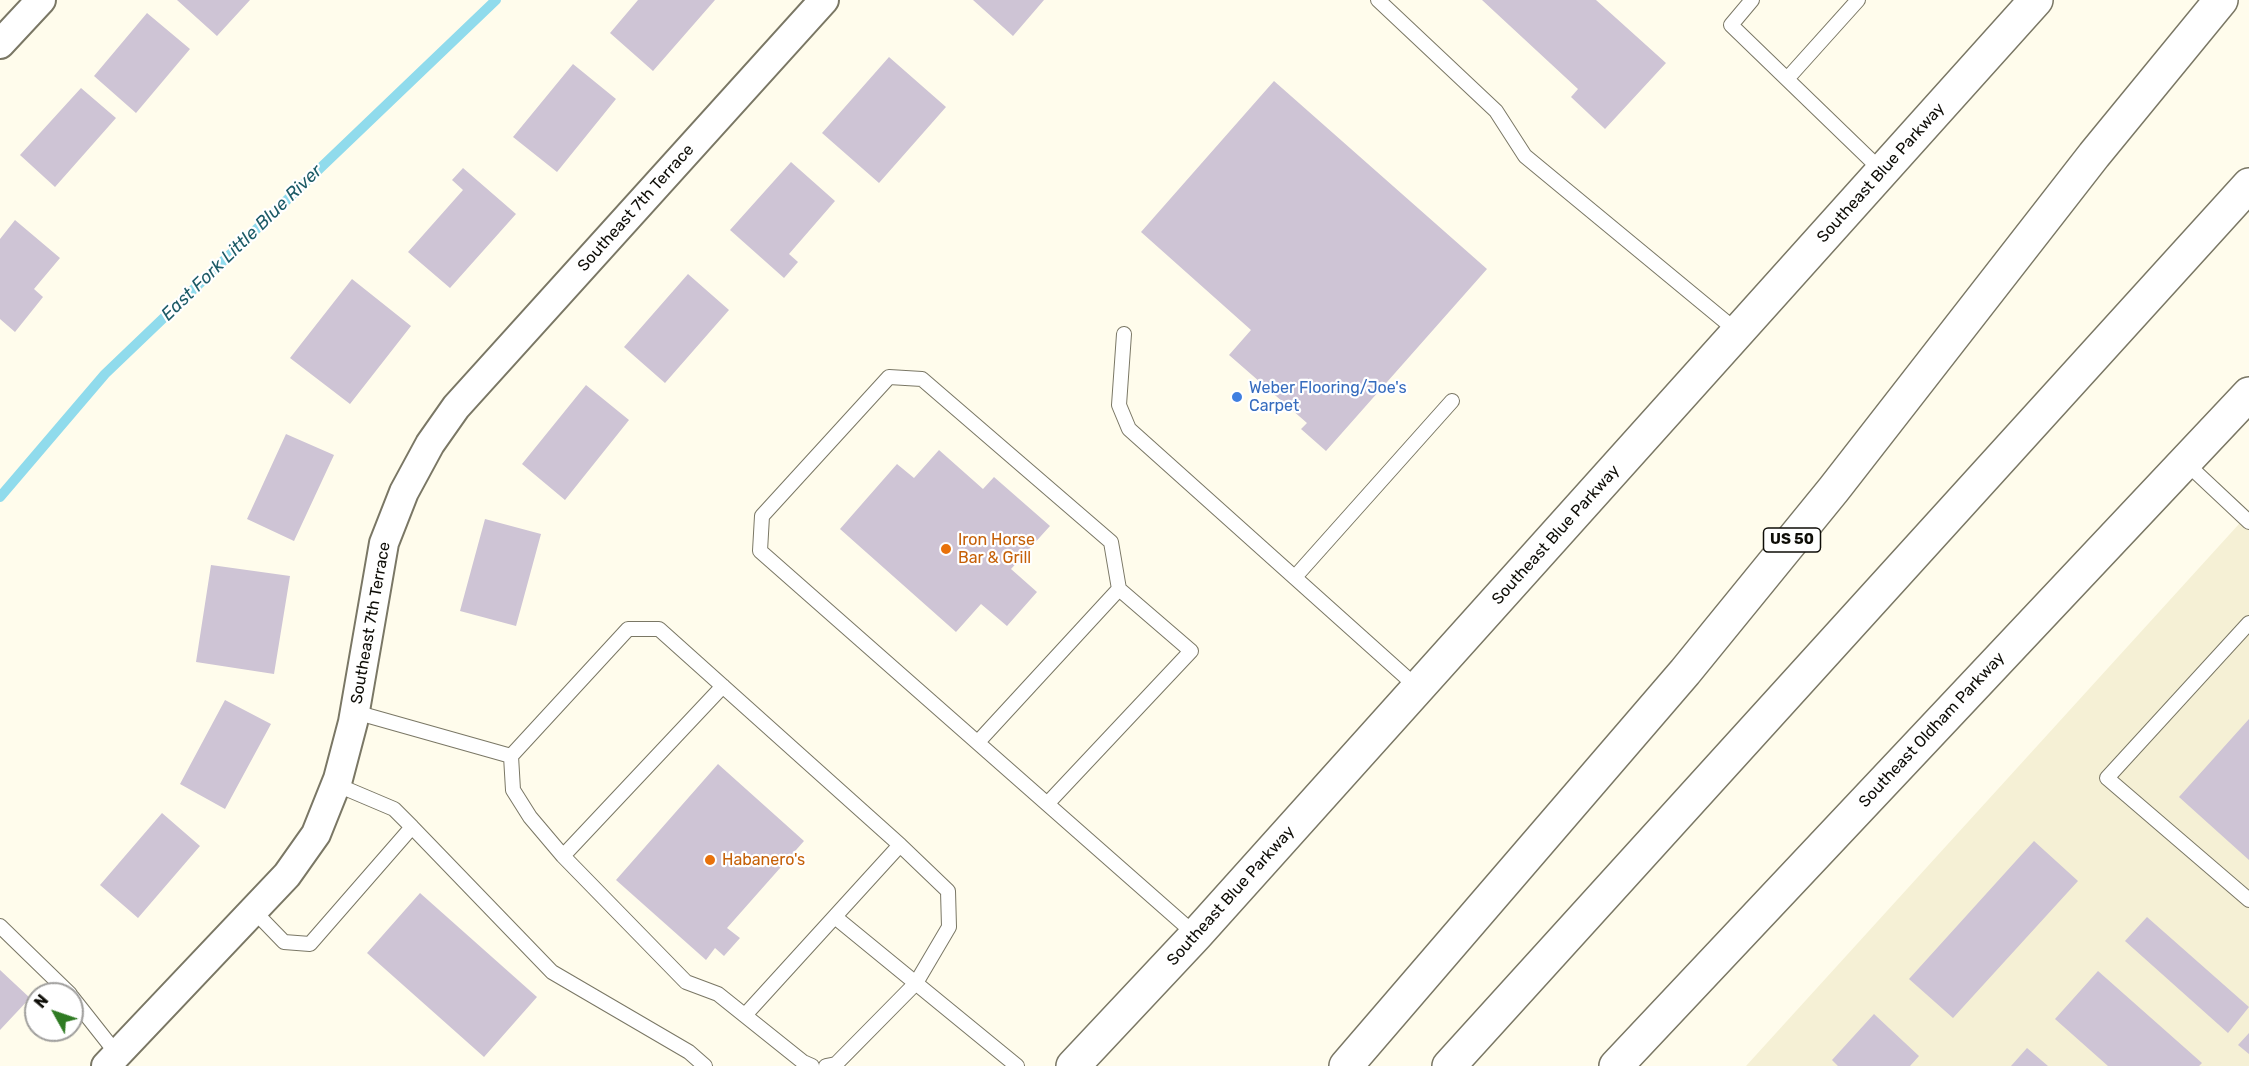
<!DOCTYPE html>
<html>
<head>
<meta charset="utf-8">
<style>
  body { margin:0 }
  #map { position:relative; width:2249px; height:1066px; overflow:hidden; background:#fffcec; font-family:Rubik,sans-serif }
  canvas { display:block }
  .north { position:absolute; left:24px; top:982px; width:60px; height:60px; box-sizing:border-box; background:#fff; border:2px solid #9f9e9c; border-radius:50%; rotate:310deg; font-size:16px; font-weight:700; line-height:24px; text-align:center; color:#0e0d07 }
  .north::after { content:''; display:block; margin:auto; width:21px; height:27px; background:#2f7b23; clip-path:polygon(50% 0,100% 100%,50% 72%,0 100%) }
</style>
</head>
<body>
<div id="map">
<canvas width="2249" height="1066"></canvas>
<div class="north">N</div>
</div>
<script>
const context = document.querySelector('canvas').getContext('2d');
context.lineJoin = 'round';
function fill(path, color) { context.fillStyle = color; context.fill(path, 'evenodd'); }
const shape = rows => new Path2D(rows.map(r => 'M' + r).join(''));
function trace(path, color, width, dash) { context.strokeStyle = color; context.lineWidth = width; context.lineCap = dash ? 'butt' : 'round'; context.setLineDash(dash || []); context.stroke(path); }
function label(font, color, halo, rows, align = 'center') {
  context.font = font + ' Rubik,sans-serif'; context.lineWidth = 4.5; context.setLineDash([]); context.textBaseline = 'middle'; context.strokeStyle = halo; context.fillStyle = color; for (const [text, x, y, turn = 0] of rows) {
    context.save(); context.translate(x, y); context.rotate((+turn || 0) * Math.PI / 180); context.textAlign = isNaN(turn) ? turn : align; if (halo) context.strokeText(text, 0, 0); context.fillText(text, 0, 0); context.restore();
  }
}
const built = shape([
  [2249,513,2249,1066,1746,1066]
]);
const stream = shape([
  [0,497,105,374,496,0]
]);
const building = shape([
  [177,0,250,0,217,36],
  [638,0,715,0,653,71,610,33],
  [973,0,1044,0,1013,36],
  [1482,0,1596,0,1666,63,1605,129,1571,97,1578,89],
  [147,13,190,49,136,113,94,76],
  [889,57,946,107,879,183,822,133],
  [573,64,616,99,557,172,513,137],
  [1274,81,1487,269,1326,451,1301,429,1307,423,1229,355,1251,330,1141,232],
  [81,88,116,118,55,187,20,155],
  [791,162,835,201,789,254,798,262,784,278,730,230],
  [463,168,516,214,450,288,408,252,463,190,452,180],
  [15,220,60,258,34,289,43,297,15,332,0,319,0,239],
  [688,274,729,310,665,383,624,347],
  [352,279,411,326,350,404,290,358],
  [586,385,629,420,565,500,522,464],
  [286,434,334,455,294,541,247,519],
  [939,450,983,489,994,477,1050,526,1011,569,1037,592,1007,626,981,604,956,632,840,529,897,464,914,478],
  [485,519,541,534,516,626,460,611],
  [211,565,290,576,274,674,196,662],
  [225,700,271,724,225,809,180,784],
  [2249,719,2249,860,2179,797],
  [718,764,804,841,727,928,740,938,724,956,715,948,706,960,616,880],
  [162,813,200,846,138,918,100,885],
  [2034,841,2078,881,1953,1018,1909,979],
  [420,893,537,997,484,1057,367,953],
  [2147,917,2249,1007,2228,1033,2125,941],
  [0,970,30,998,0,1030],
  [2098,971,2202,1063,2199,1066,2108,1066,2055,1019],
  [1874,1014,1919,1056,1910,1066,1838,1066,1832,1060],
  [2249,1033,2249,1054,2238,1045],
  [2027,1048,2048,1066,2011,1066]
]);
const service = shape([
  [1378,0,1496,111,1525,156,1738,332],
  [1752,0,1731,25,1882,171],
  [1787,79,1858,0],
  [1124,334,1119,405,1129,429,1418,688],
  [2185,462,2249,522],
  [1295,577,1452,401],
  [2249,623,2107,778,2249,900],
  [355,712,511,756],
  [978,742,1119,589],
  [1048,803,1191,651,1119,589,1111,542,922,379,889,377,762,516,760,551,1196,935],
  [412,827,552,972,689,1052,705,1066],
  [563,856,723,686],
  [253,910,284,942,310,944,412,827,394,809,335,784],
  [835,917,1017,1066],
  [0,926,70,994],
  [72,997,117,1054],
  [746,1014,900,845],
  [812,1066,803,1062,718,994,686,982,563,856,530,817,513,790,511,756,628,629,659,629,900,845,948,891,949,927,916,983,836,1064,826,1066]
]);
const minor = shape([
  [0,44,41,0],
  [106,1066,287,875,316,834,338,779,353,722,384,543,404,492,430,444,456,407,824,0]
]);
const tertiary = shape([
  [1073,1066,1196,935,2036,0],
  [1616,1066,2249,394]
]);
const motorway = shape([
  [1346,1066,1685,672,1834,489,2094,155,2221,0],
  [1449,1066,2249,185]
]);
const markers = [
  [1237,397,6,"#3f7fe0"],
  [946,549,6,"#e8710a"],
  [710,860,6,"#e8710a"]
];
const shields = [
  [1792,540,57]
];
const shieldNames = [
  ["US 50",1792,540]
];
const streetNames = [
  ["Southeast Blue Parkway",1881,173,-48],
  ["Southeast 7th Terrace",636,208,-48],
  ["Southeast Blue Parkway",1556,535,-48],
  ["Southeast 7th Terrace",371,623,-80],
  ["Southeast Oldham Parkway",1932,730,-47],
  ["Southeast Blue Parkway",1231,896,-48]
];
const shopNames = [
  ["Weber Flooring/Joe's",1249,388],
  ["Carpet",1249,406]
];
const foodNames = [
  ["Iron Horse",958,540],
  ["Bar & Grill",958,558],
  ["Habanero's",722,860]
];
const waterNames = [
  ["East Fork Little Blue River",242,243,-44]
];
fill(built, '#f5f0d5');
trace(stream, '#90dbec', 10);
fill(building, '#cec4d5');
trace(service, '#7a7765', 16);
trace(minor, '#7a7765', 32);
trace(tertiary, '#7a7765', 36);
trace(motorway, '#7a7765', 36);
trace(service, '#fff', 14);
trace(minor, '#fff', 28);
trace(tertiary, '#fff', 33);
trace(motorway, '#fff', 33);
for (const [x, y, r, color] of markers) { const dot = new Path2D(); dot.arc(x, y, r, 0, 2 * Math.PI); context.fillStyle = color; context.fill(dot); trace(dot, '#fff', 2); }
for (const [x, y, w] of shields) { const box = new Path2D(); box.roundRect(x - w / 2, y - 12, w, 24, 4.5); context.fillStyle = '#fff'; context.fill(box); trace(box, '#0e0d07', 1.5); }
label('bold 15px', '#0e0d07', null, shieldNames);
label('16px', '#0e0d07', '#fff', streetNames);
label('16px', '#366cbe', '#fff', shopNames, 'left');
label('16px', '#c56008', '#fff', foodNames, 'left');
label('italic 18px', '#1d5b67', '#fff', waterNames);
</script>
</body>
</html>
